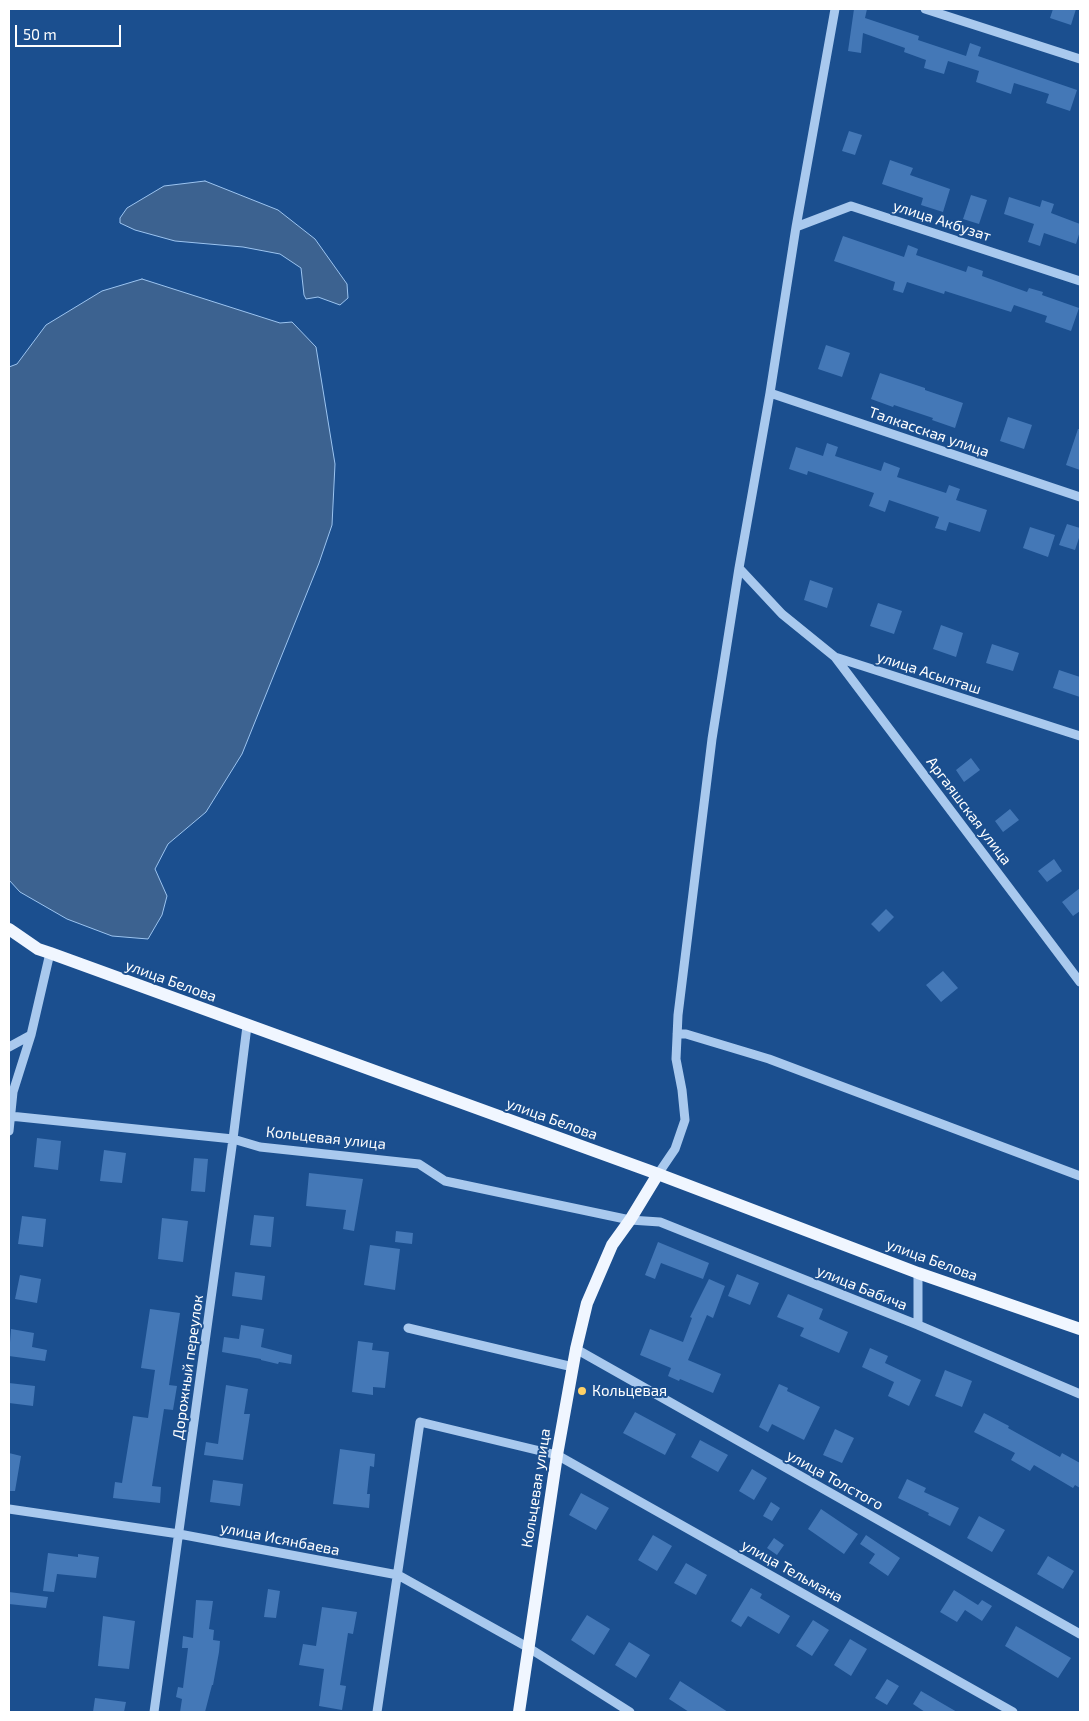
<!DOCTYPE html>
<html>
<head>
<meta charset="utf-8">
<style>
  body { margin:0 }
  #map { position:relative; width:1089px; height:1721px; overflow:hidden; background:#1b4f8f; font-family:"Exo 2",sans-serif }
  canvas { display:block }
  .frame { position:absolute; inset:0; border:10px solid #fff; pointer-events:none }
  .scale { position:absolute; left:15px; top:25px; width:106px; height:22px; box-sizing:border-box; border:2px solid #fff; border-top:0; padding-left:6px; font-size:15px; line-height:18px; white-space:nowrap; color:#fff; -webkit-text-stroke:4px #1b4f8f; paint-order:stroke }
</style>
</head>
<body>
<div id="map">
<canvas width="1089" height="1721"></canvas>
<div class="frame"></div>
<div class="scale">50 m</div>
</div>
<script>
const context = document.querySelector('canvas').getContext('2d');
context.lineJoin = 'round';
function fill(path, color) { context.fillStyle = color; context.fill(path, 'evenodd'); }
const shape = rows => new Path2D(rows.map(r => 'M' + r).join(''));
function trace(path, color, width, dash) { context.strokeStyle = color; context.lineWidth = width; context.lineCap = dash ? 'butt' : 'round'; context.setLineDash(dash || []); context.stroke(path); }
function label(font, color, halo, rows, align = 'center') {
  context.font = font + ' "Exo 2",sans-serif'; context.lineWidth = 4; context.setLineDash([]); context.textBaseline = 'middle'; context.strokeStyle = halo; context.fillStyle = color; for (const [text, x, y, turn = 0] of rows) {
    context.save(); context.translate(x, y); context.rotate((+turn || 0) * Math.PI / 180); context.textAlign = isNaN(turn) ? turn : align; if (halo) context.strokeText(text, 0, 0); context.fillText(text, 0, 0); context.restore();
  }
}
const water = shape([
  [205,181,278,210,315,239,347,284,348,298,340,305,318,297,306,299,304,295,301,268,280,254,243,247,175,241,135,230,120,223,120,218,127,208,164,186,205,181],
  [142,279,280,323,292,322,316,347,335,464,332,525,319,563,242,754,206,812,168,844,155,869,167,896,162,915,148,939,112,936,67,919,20,892,9,880,9,367,17,364,46,325,102,291,142,279]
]);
const building = shape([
  [854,9,867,9,865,18,919,36,918,40,966,56,970,43,981,47,978,56,1077,90,1070,111,1046,103,1049,94,1014,83,1011,94,976,82,979,71,948,61,944,74,924,68,926,60,904,52,905,48,863,33,861,53,848,51],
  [1053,9,1076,9,1071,25,1050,18],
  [849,131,862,135,855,155,842,151],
  [890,160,913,168,910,175,950,189,943,212,921,205,923,198,882,184],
  [971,195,987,200,979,224,963,219],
  [1009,197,1040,207,1042,200,1054,204,1051,213,1080,224,1080,231,1076,244,1044,233,1040,246,1028,242,1034,224,1004,214],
  [843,236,904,257,908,245,918,249,916,255,966,272,968,266,983,271,982,276,1027,292,1029,288,1043,292,1042,295,1079,308,1071,331,1045,322,1047,316,1014,305,1011,312,945,291,944,294,907,282,903,293,893,290,895,282,834,261],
  [826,345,850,353,842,377,818,369],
  [880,373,925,388,925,390,963,403,955,428,932,420,933,418,894,405,893,407,871,399],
  [1008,417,1032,425,1024,449,1000,441],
  [1078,429,1080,429,1080,470,1066,465],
  [827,443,838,447,835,456,881,471,884,462,900,468,897,477,946,493,949,485,960,489,956,500,987,510,980,532,949,522,946,531,935,528,939,517,889,500,885,512,869,506,874,493,808,471,807,475,789,469,796,447,823,456],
  [1067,524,1080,528,1080,535,1075,550,1059,545],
  [1030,527,1055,535,1048,557,1023,548],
  [810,580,833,588,827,608,804,600],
  [878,603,902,611,894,634,870,626],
  [941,625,963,633,956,657,933,649],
  [992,644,1019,653,1013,671,986,663],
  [1059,670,1080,677,1080,697,1053,688],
  [971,758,980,770,964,782,956,770],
  [1010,809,1019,820,1003,832,995,821],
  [1054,859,1062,871,1047,882,1038,871],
  [1080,888,1080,911,1073,916,1062,902],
  [886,909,894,917,879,932,871,924],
  [943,971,958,988,941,1002,926,985],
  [37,1138,61,1141,58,1170,34,1167],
  [104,1150,126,1153,122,1183,100,1181],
  [194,1158,208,1159,205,1192,191,1191],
  [309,1173,363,1179,354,1231,343,1229,346,1210,306,1206],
  [254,1215,274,1217,271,1247,250,1245],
  [22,1216,46,1219,43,1247,18,1244],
  [162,1218,188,1221,183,1262,158,1259],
  [396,1231,413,1233,412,1244,395,1242],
  [658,1242,709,1263,703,1279,661,1263,655,1279,645,1275],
  [370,1245,400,1249,395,1290,364,1285],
  [235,1272,265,1276,262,1300,232,1296],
  [737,1274,759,1283,750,1305,728,1296],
  [20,1275,41,1279,37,1303,15,1299],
  [709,1279,725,1286,713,1318,707,1315,688,1360,721,1374,713,1393,680,1379,679,1381,668,1376,671,1368,640,1355,650,1329,683,1342,692,1318,690,1317],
  [788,1294,823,1309,819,1319,848,1332,839,1353,800,1336,804,1328,777,1317],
  [150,1309,180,1313,169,1385,177,1386,173,1410,164,1409,152,1486,161,1487,160,1503,113,1498,115,1482,122,1483,133,1416,148,1418,155,1370,141,1368],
  [241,1325,264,1329,261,1347,292,1355,291,1364,279,1362,278,1364,261,1360,261,1359,222,1352,224,1337,239,1339],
  [11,1329,34,1333,32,1347,47,1350,45,1361,9,1356],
  [358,1341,373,1343,372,1350,389,1352,385,1388,373,1387,373,1395,352,1392],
  [870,1348,888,1356,885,1363,921,1380,909,1406,888,1396,894,1382,862,1367],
  [945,1370,972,1381,962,1407,935,1396],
  [9,1383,35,1386,33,1406,9,1403],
  [779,1384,788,1388,787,1391,820,1407,804,1440,772,1424,768,1432,759,1427],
  [226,1385,248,1389,244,1414,250,1414,243,1460,204,1455,206,1442,218,1444],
  [635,1412,676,1434,665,1455,623,1433],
  [984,1413,1009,1426,1008,1428,1060,1457,1062,1453,1080,1463,1080,1488,1075,1485,1073,1488,1034,1465,1030,1471,1011,1460,1015,1453,974,1432],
  [835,1429,854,1438,842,1463,823,1455],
  [700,1440,728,1455,718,1472,691,1457],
  [340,1449,375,1454,374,1467,370,1466,367,1494,370,1494,369,1508,333,1504],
  [9,1453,21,1456,15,1491,9,1491],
  [752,1469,767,1478,754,1500,739,1491],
  [907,1479,926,1488,924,1492,959,1508,950,1526,928,1515,929,1513,898,1498],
  [213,1480,243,1484,240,1506,210,1502],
  [581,1493,609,1508,596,1530,569,1515],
  [771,1502,780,1508,772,1521,763,1516],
  [821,1509,858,1534,844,1554,808,1529],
  [979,1516,1005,1530,992,1552,967,1538],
  [653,1535,672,1546,657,1571,638,1560],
  [866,1535,900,1558,888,1576,869,1563,875,1554,860,1544],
  [774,1538,784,1545,777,1555,767,1548],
  [48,1553,78,1557,78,1554,99,1557,96,1578,57,1574,54,1592,43,1591],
  [1048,1556,1074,1571,1063,1589,1037,1574],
  [686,1563,707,1575,696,1595,674,1583],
  [751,1588,762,1594,760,1598,790,1616,779,1634,748,1616,741,1627,731,1621],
  [268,1589,280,1591,276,1618,264,1617],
  [954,1590,978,1605,982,1600,992,1606,982,1621,965,1610,957,1622,940,1612],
  [9,1592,48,1597,46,1608,9,1604],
  [196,1600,213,1601,209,1629,214,1630,213,1640,220,1641,219,1652,213,1685,212,1685,205,1712,180,1712,182,1699,176,1697,178,1687,183,1688,188,1648,182,1648,183,1636,193,1638],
  [322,1607,357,1612,353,1634,348,1633,340,1685,346,1686,342,1710,319,1706,324,1669,299,1665,303,1644,316,1646],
  [587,1615,610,1629,594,1655,571,1640],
  [103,1616,135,1621,129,1669,98,1666],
  [813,1620,829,1630,812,1656,796,1646],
  [1016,1626,1071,1658,1058,1678,1005,1646],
  [850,1639,867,1649,851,1676,834,1665],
  [629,1642,650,1655,636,1678,615,1665],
  [887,1679,899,1686,887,1705,875,1698],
  [680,1681,728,1712,689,1712,669,1699],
  [921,1691,957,1712,925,1712,913,1704],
  [95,1698,126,1702,124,1712,93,1712]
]);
const minor = shape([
  [835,9,796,227,770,393,739,568,782,614,835,657,1080,736],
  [925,9,1080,59],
  [796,227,851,206,1080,281],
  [770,393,1080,497],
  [835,657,1080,982],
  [677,1034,686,1034,769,1059,1080,1176],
  [9,1047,31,1035],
  [10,1116,233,1139,260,1147,419,1164,445,1181,630,1220,660,1222,918,1325,1080,1394],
  [9,1131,13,1092,31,1035,50,953],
  [658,1174,675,1149,685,1120,682,1090,676,1059,678,1015,712,739,739,568],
  [918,1325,918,1273],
  [408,1328,573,1367],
  [576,1349,1080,1634],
  [9,1509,179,1534,398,1575,529,1648,630,1712],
  [154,1712,233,1139,247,1026],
  [377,1712,420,1422,557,1455,1013,1712]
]);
const major = shape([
  [9,929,38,949,50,953,658,1174,918,1273,1080,1329],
  [519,1712,557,1455,576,1349,587,1303,612,1245,630,1220,658,1174]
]);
const markers = [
  [582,1391,5,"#ffd166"]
];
const streetNames = [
  ["улица Акбузат",942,221,18],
  ["Талкасская улица",929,432,19],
  ["улица Асылташ",929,673,18],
  ["Аргаяшская улица",969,811,53],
  ["улица Белова",171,981,20],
  ["улица Белова",552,1119,20],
  ["Кольцевая улица",326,1138,6],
  ["улица Белова",932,1260,20],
  ["улица Бабича",862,1288,22],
  ["Дорожный переулок",188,1367,-82],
  ["улица Толстого",835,1480,29],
  ["Кольцевая улица",536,1488,-81],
  ["улица Исянбаева",280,1539,11],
  ["улица Тельмана",792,1571,29]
];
const poiNames = [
  ["Кольцевая",592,1391]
];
fill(water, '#3c6290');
trace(water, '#9cc4f0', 1);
fill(building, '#4478b7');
trace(minor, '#a9c9ee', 9);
trace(major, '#f0f6ff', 12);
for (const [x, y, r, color] of markers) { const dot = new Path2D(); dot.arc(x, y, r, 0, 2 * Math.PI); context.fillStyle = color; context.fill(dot); trace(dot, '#1b4f8f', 2); }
label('15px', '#fff', '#1b4f8f', streetNames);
label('15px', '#fff', '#1b4f8f', poiNames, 'left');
</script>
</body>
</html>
